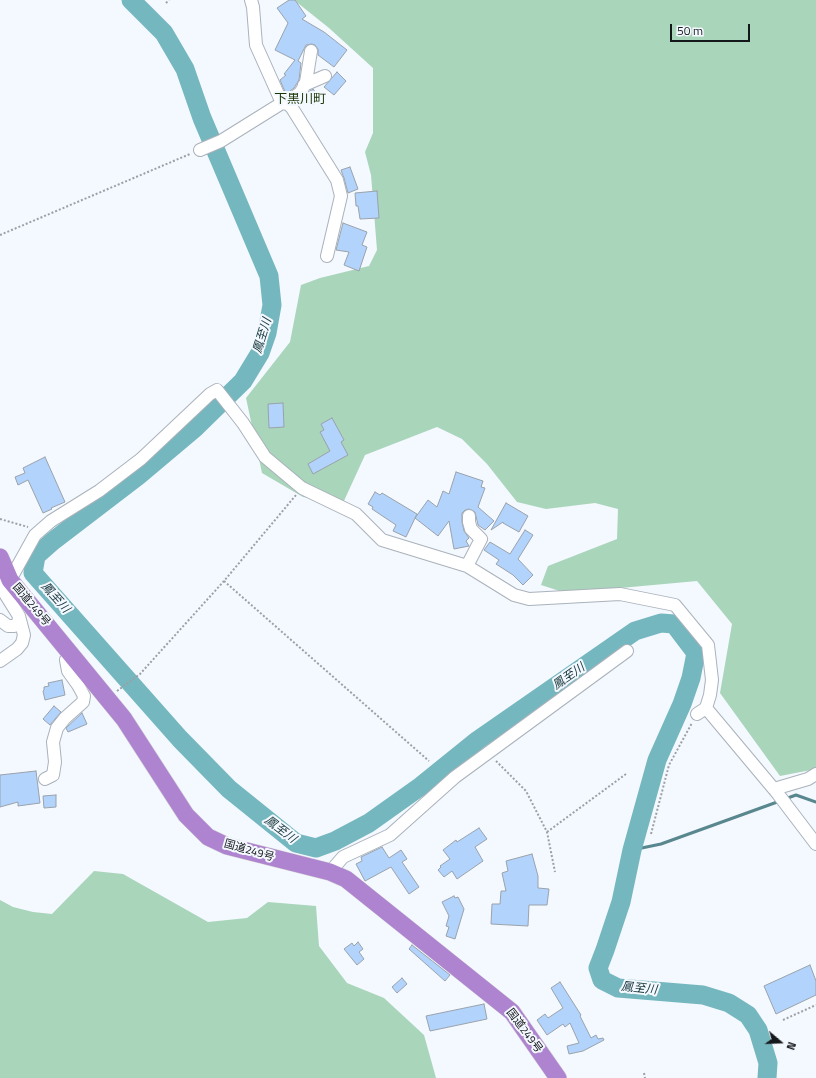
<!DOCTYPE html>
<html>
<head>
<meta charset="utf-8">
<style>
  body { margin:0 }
  #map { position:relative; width:816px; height:1078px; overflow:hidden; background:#f4f8ff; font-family:"Titillium Web",sans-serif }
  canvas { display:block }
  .north { position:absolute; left:760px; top:1022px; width:40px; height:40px; -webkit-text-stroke:3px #f4f8ff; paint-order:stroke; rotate:109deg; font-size:11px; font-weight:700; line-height:16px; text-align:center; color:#15181b }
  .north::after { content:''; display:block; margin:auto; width:14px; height:18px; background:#15181b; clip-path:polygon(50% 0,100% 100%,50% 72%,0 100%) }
  .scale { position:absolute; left:670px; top:24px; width:80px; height:18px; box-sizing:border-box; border:2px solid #15181b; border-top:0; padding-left:5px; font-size:12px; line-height:14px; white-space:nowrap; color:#15181b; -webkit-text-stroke:3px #f4f8ff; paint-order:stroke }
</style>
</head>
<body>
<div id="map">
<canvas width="816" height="1078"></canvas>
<div class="north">N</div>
<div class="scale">50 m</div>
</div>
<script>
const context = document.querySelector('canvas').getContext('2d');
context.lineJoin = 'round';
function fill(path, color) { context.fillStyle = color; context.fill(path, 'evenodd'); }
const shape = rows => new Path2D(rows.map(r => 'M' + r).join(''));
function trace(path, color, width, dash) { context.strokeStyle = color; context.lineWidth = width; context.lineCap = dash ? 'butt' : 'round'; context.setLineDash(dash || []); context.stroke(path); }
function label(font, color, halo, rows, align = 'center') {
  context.font = font + ' "Titillium Web","Noto Sans JP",sans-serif'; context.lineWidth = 4; context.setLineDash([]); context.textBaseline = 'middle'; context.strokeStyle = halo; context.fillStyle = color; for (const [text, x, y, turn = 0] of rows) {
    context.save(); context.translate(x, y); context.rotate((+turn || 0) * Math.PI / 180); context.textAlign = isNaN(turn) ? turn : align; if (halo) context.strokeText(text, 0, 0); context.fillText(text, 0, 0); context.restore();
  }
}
const green = shape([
  [294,0,816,0,816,769,780,776,720,693,732,624,697,581,566,593,541,585,548,566,617,539,618,509,595,503,546,509,517,502,487,464,462,439,437,427,365,455,343,503,303,497,262,473,246,398,290,342,301,285,320,278,369,266,377,250,371,175,365,152,373,133,373,68,329,28],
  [94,871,123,874,208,922,247,918,268,902,316,906,319,946,347,983,384,998,424,1035,436,1078,0,1078,0,900,13,907,33,912,52,914]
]);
const stream = shape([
  [785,799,796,795,816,802],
  [632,850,661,844,780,801]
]);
const river = shape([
  [131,0,164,33,185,69,202,118,269,276,272,305,267,333,260,353,243,381,195,428,138,476,53,541,36,556,33,573,180,739,229,789,296,843,316,848,335,841,369,823,421,786,478,740,635,631,661,623,674,624,696,653,691,678,682,704,657,760,632,850,621,902,605,950,598,968,602,980,618,988,703,995,729,1003,748,1015,758,1030,768,1063,767,1078]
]);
const building = shape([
  [289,0,295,0,306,16,302,19,324,32,347,50,334,67,318,55,318,49,315,45,312,44,306,45,298,61,301,63,299,80,294,88,286,94,280,80,286,75,284,74,295,60,275,50,288,23,277,8,289,0],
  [337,72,346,81,334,95,324,87,337,72],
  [313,89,320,98,313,105,306,98,310,91,313,89],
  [350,167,358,189,348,193,344,178,341,170,350,167],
  [377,191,379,218,360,219,358,206,356,206,355,193,377,191],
  [343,223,367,232,362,245,367,247,359,271,344,265,349,252,336,250,343,223],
  [283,403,284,427,269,428,268,404,283,403],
  [332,418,344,440,341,442,348,455,313,474,308,464,330,451,320,432,324,430,321,424,332,418],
  [45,457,65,502,51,508,52,509,43,513,28,480,18,485,15,477,25,473,23,468,45,457],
  [456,472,483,481,481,487,485,488,478,507,494,521,485,530,478,525,475,512,469,509,465,510,462,513,462,522,464,531,469,538,466,541,469,546,454,549,449,521,438,536,415,518,428,500,437,507,443,491,449,494,456,472],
  [375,492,380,495,382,493,417,514,406,537,393,531,396,525,372,509,373,507,368,504,375,492],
  [506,503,528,516,519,532,503,523,503,522,491,530,506,503],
  [525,530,533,535,518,559,533,575,523,585,513,575,496,564,499,560,484,550,490,542,510,554,525,530],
  [62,680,65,695,45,700,43,691,44,690,44,687,49,686,48,683,62,680],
  [54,706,61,712,50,725,43,719,54,706],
  [82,713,87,724,68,732,66,728,82,713],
  [36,771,40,803,18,806,18,802,0,807,0,775,36,771],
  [56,795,56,807,44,808,43,796,56,795],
  [479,828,487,839,475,847,483,861,457,879,452,871,444,877,438,870,441,867,440,866,450,859,443,850,456,840,457,842,479,828],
  [382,847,389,858,401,850,407,859,402,862,419,887,409,894,391,867,365,881,356,864,362,861,361,857,382,847],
  [532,854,538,876,538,888,549,889,547,905,529,905,528,926,491,924,492,904,500,904,501,891,506,891,502,873,508,871,506,861,532,854],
  [454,896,455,898,458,897,464,909,455,939,446,936,449,927,446,926,449,916,442,902,454,896],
  [358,942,363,949,359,952,364,959,357,965,344,949,352,943,354,946,358,942],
  [412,945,450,975,445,981,409,949,412,945],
  [810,965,816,981,816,995,776,1014,764,986,810,965],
  [402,978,407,984,397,993,392,987,402,978],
  [560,982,581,1015,580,1016,591,1038,596,1035,598,1039,603,1038,604,1040,583,1051,569,1054,567,1046,579,1043,570,1023,565,1027,563,1024,547,1035,537,1020,545,1014,548,1018,563,1008,551,988,560,982],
  [484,1004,487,1019,430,1031,426,1016,484,1004]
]);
const path = shape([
  [166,3,169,0],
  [0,235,190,154],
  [0,519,28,527],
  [224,581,429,761],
  [117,691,140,674,224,581,296,495],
  [496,761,526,791,547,832,555,872],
  [547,832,626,774],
  [651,834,669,765,692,723],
  [783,1020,816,1005],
  [644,1073,645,1078]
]);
const minor = shape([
  [251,0,253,7,256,45,282,103],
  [304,85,325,76],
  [288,104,293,98,300,93,303,88,306,82,311,51],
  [200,150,221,141,282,103,288,104,292,108,337,180,341,196,327,256],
  [467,566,481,539,471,529,469,522,469,516],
  [10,580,35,535,51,521,99,491,141,459,210,394,217,390,243,423,265,457,302,488,356,514,382,540,467,566,514,595,529,599,620,594,675,605,708,645,712,680,710,695,706,708],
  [0,620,8,626,14,626,18,625,19,616],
  [0,661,17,649,22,643,24,635,19,616,2,589,2,581,8,576],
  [697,714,706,708,778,794,816,844],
  [45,779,53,775,55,762,53,742,57,728,65,718,83,702,84,696,78,685,68,671,66,660,72,655],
  [774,789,808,779,816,774],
  [330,872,343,857,390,835,455,777,627,651]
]);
const highway = shape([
  [0,557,10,580,124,719,186,815,208,837,227,846,330,872,346,879,512,1012,558,1078]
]);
const streetNames = [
  ["国道249号",31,605,50],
  ["国道249号",249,851,16],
  ["国道249号",524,1031,53]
];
const waterNames = [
  ["鳳至川",263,336,-73],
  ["鳳至川",55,598,48],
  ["鳳至川",569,677,-35],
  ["鳳至川",280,830,37],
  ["鳳至川",639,989,6]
];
const quarterNames = [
  ["下黒川町",300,100]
];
fill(green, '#a9d5ba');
trace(stream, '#58878e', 3);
trace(river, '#75b7bf', 19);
fill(building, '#b1d3fc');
trace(building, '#9aa2ab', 1);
trace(minor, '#aab2bb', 14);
trace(highway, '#d5d5d6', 18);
trace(path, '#9ca0a5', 2, [2, 2]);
trace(minor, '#fff', 12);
trace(highway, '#ae83cf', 17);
label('11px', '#15181b', '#f4f8ff', streetNames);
label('italic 12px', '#17383c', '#f4f8ff', waterNames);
label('13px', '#193505', '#f4f8ff', quarterNames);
</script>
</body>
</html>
